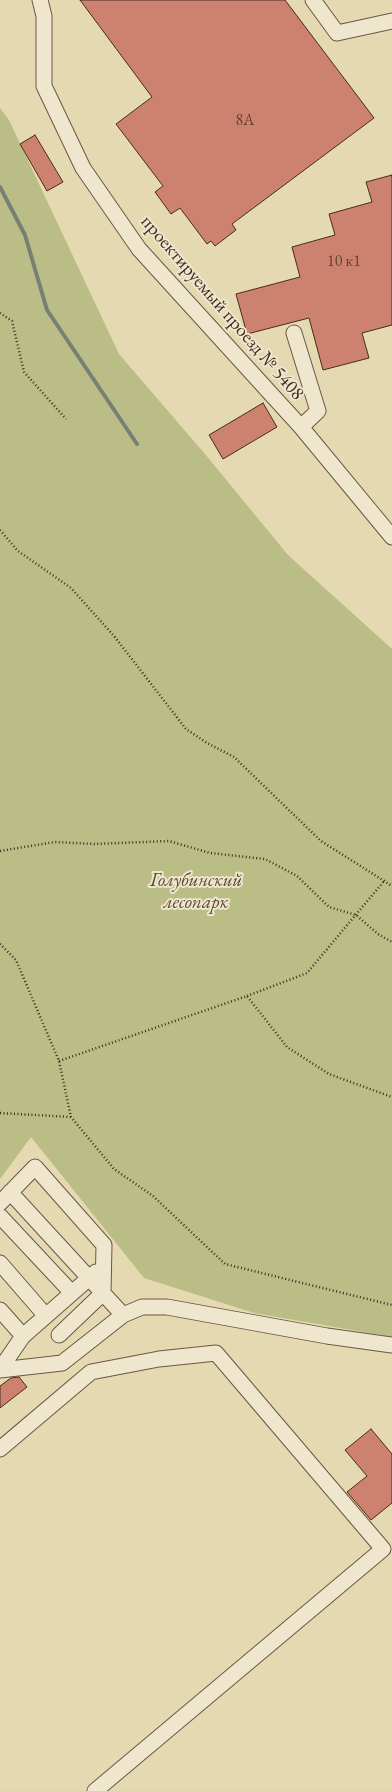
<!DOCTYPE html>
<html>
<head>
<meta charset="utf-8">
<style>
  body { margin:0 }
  canvas { display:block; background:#e5d9b2 }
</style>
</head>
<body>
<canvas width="392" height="1791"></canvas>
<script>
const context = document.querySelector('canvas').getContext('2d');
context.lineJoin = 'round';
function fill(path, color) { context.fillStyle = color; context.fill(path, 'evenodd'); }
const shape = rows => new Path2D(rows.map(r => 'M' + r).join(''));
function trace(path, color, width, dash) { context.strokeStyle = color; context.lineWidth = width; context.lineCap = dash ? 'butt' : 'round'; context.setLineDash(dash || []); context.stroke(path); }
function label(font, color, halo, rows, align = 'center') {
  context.font = font + ' "EB Garamond",serif'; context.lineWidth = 4; context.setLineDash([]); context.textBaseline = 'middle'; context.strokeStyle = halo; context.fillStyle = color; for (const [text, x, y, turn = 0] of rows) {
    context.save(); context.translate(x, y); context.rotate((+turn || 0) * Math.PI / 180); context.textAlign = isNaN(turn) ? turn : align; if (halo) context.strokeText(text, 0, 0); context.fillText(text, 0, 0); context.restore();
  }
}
const green = shape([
  [0,108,9,120,119,354,205,454,288,555,392,649,392,1337,254,1313,144,1278,31,1137,0,1179]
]);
const stream = shape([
  [0,187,25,235,47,310,137,444]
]);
const building = shape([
  [80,0,285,0,374,118,232,224,236,230,215,246,211,241,207,244,180,208,171,214,155,192,163,186,116,124,152,97,80,0],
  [35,135,63,182,47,191,20,144,35,135],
  [392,175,392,325,362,333,369,358,323,370,309,318,247,334,236,294,300,277,292,247,335,235,329,214,372,202,366,182,392,175],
  [263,403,277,427,223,459,209,435,263,403],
  [19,1377,27,1387,0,1408,0,1386,11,1378,19,1377],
  [371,1429,392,1454,392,1503,371,1520,347,1492,367,1476,345,1450,371,1429]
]);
const path = shape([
  [0,313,12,321,24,372,66,419],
  [0,530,18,551,71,588,114,636,186,729,207,743,234,757,321,841,392,886],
  [0,851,55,842,94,844,169,841,210,853,265,859,297,876,329,907,356,915,378,934,392,942],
  [0,944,16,960,59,1061,71,1117,114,1169,153,1196,225,1264,392,1305],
  [247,996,307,973,385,880],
  [59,1061,247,996,287,1047,329,1074,392,1097],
  [0,1113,71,1117]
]);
const minor = shape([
  [40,0,44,16,44,86,83,168,139,249,301,427,392,537],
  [313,0,337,33,392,21],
  [294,333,318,411,301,427],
  [10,1192,123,1315],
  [0,1203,35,1167,104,1245,103,1293,59,1335],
  [0,1216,72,1293],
  [0,1263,46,1316],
  [0,1310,23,1336],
  [1,1368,23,1336,96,1272],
  [0,1370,62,1363,123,1315,142,1307,167,1307,327,1336,392,1345],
  [0,1449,91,1372,159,1359,216,1353,383,1549,95,1791]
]);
const numberNames = [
  ["8А",245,121],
  ["10 к1",344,262]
];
const streetNames = [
  ["проектируемый проезд № 5408",222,308,49]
];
const parkNames = [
  ["Голубинский",196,881],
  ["лесопарк",196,903]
];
fill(green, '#bbbd87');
trace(stream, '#768174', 4);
fill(building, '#cd8270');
trace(building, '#452b21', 1);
trace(minor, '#6d5645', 17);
trace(path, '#452b21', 2.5, [1, 2.5]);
trace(minor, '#eee6cd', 15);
label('16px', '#674135', null, numberNames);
label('19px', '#452b21', '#eee6cd', streetNames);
label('italic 19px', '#5d4835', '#eee6cd', parkNames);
</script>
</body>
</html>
